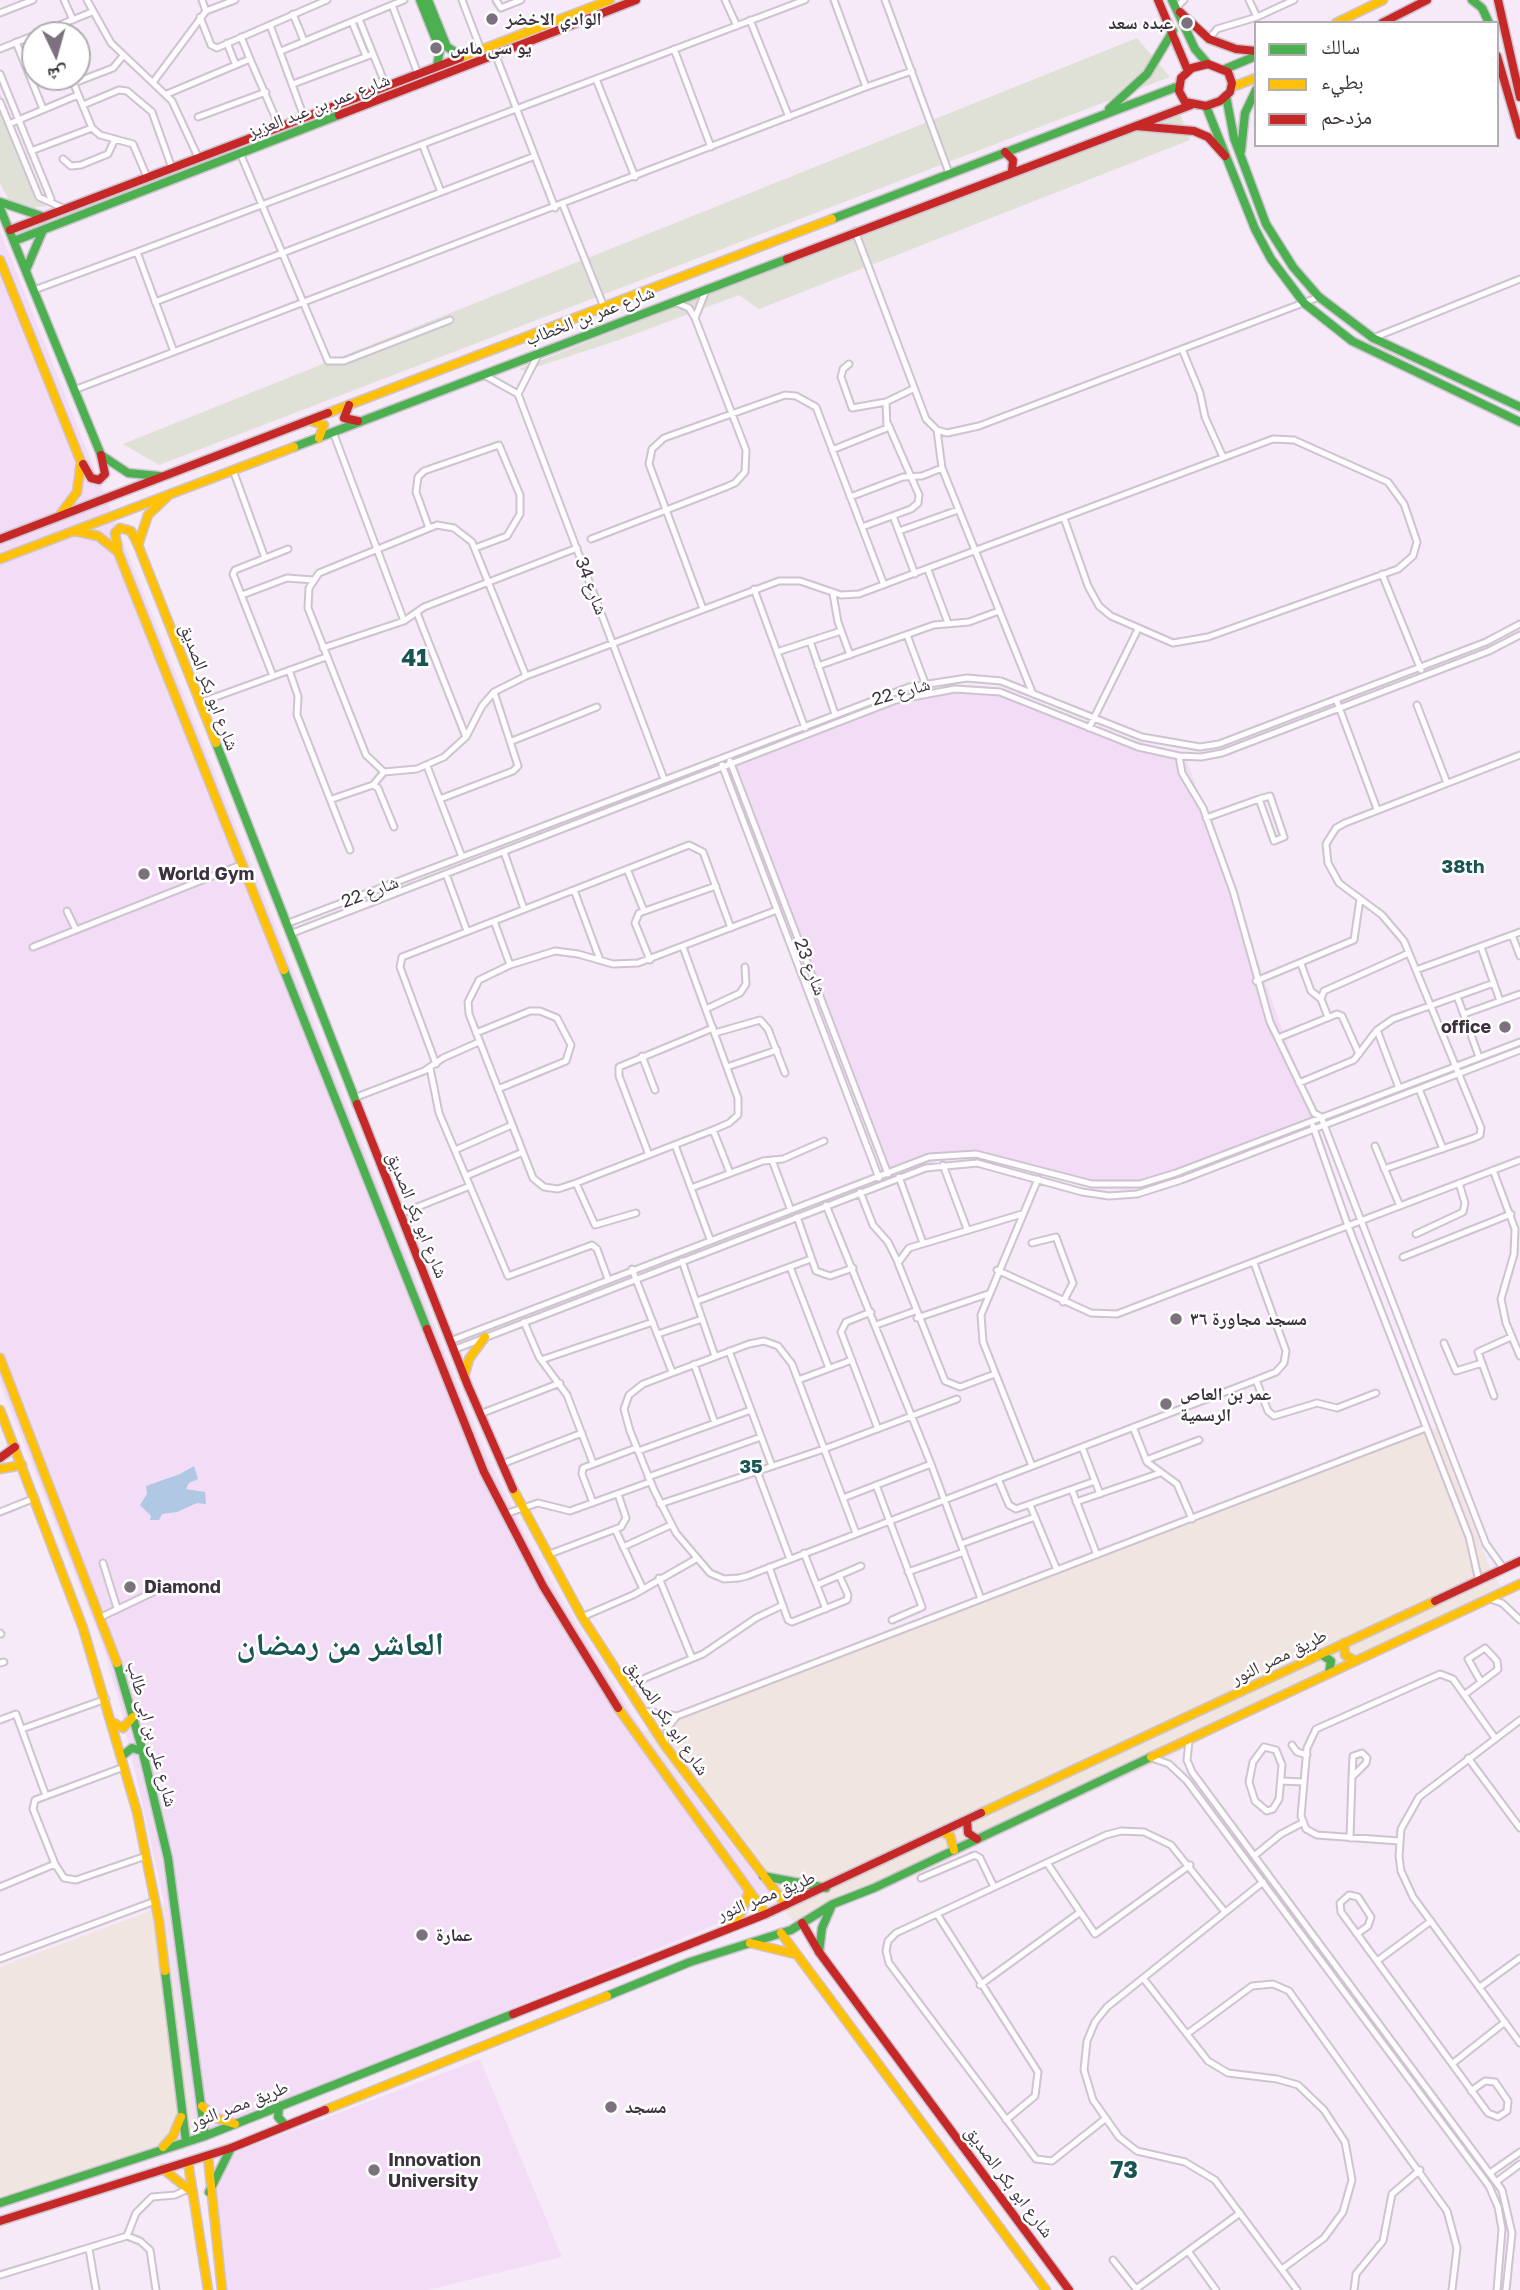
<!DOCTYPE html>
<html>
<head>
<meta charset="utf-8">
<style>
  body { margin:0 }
  #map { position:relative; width:1520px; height:2290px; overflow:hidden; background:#f6e9f8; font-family:"Golos Text","Noto Naskh Arabic",sans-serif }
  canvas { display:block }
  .legend { position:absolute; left:1254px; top:21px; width:245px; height:126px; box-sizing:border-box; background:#fff; border:2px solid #b1adb1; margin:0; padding:9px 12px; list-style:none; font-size:21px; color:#3b323d }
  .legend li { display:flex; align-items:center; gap:14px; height:35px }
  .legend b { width:35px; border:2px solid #b1adb1 }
  .north { position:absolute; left:21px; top:21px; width:70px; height:70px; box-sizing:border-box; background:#fff; border:2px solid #b1adb1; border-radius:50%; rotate:175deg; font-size:19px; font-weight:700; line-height:28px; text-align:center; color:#3b323d }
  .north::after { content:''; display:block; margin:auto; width:24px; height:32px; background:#7c727e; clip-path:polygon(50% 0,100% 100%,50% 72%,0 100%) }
</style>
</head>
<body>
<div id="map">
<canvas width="1520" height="2290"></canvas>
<ul class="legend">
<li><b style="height:9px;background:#4caf50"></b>سالك</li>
<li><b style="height:9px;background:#ffc107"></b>بطيء</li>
<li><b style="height:9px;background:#c62828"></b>مزدحم</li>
</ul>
<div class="north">ش</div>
</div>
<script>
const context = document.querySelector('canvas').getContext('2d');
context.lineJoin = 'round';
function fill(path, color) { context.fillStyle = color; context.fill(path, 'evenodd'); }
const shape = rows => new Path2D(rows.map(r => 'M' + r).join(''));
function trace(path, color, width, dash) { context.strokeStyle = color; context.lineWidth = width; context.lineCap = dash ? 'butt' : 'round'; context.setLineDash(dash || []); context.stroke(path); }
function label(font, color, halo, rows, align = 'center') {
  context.font = font + ' "Golos Text","Noto Naskh Arabic",sans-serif'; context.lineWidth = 5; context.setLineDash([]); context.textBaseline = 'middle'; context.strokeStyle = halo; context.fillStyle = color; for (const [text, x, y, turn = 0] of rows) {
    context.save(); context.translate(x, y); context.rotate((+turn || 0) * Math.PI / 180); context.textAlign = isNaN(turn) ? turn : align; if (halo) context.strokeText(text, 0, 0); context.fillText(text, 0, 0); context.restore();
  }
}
const built = shape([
  [0,231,481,1443,526,1537,566,1607,643,1732,771,1894,729,1919,196,2138,164,1902,119,1700,102,1643,0,1383],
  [940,684,984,686,1005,690,1132,740,1184,753,1316,1124,1180,1177,1132,1190,1093,1189,978,1158,944,1160,884,1177,725,761,897,693],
  [480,2059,562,2257,428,2290,226,2290,212,2188,234,2153]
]);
const industrial = shape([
  [1436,1428,1490,1569,1501,1587,1171,1756,797,1926,643,1732],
  [164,1902,196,2138,0,2197,0,1967,148,1912]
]);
const green = shape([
  [1137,38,1170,77,159,465,123,444],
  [0,93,46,206,24,209,12,205,0,184],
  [1178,108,1190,140,759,309,739,295,619,340,524,371,519,369]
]);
const water = shape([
  [194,1466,198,1479,189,1483,186,1489,205,1492,206,1504,197,1503,177,1512,162,1514,159,1520,150,1520,151,1516,140,1505,147,1494,146,1486,180,1474]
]);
const street = shape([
  [64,0,73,20],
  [87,0,111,43,172,101,198,157],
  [202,0,206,11],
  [462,0,481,50],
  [496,0,501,8,521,0],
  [725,0,737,26],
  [885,0,949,173],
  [1249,0,1257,17],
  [392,5,418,74],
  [1177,7,1184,0],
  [0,13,33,0],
  [293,14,304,41],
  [200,17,211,45,217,48,327,0],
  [359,19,386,86],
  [750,20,789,117],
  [352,22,366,56],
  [270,25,304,117],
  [241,37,250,59],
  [1209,39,1217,29,1257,17,1294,0],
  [16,42,43,109],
  [227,43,235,63],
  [0,49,92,12],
  [674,49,711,147],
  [281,51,404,0],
  [496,56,555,208],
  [0,74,51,199],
  [71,77,92,128,100,135,133,144,147,177],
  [596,79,635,177],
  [154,81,206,11,235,0],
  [74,83,113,68,123,56],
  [293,84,373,54],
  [866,87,912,71],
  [167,94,250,59,279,126],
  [0,102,39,197,63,208],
  [83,105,119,90,127,91,152,112,172,168],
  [198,117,266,92],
  [9,124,78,95],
  [423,146,441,192],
  [31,151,92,128],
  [240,153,328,361,344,361,450,320],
  [63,159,71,166,81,165,108,154,115,139],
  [563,205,604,307],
  [855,231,926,419,937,430,947,433,979,426,1319,297],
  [137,252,805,0],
  [34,290,137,252,174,352],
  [155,302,535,156],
  [695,318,707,288],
  [1373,338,1520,279],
  [1182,349,1200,393,1205,417,1223,457],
  [849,364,843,369,841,377,852,408,886,402],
  [484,375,518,394],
  [74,390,866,87,834,0],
  [518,394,664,779],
  [518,394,539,353],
  [937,430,942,468,1032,692],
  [333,432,404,621],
  [832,450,887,428,886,402,913,389],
  [233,470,265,558],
  [850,497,903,477,922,476,942,468],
  [893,516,915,574],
  [437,525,454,528,472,542,526,676,494,692,482,706,466,737,444,757,417,769,384,772,366,755,308,608,309,588,319,573,437,525],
  [862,527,911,509,918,503,919,495,888,424],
  [429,528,416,492,418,477,424,471,499,445,520,495,520,514,507,536,475,548],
  [899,531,958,510],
  [591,539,726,487,735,483,745,472,746,450,695,318,689,308,675,302],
  [928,570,948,623],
  [1382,574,1421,670],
  [754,589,805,728],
  [833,594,838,622,850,655],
  [242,595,287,578,313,580],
  [703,609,649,464,652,449,664,438,785,395,796,396,816,407,884,585],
  [417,613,466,737],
  [907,635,925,683],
  [810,641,835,714],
  [323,648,404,621,424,607,577,548],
  [777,652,841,631],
  [818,666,934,625,969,622,999,611],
  [289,670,298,696,297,715,350,850],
  [273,676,233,574,235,570,288,549],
  [526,676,779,581,800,581,841,595,859,594,1273,439,1294,440,1388,482,1404,504,1417,542,1413,556,1398,569,1208,637,1173,643,1111,616,1099,606,1088,586,1064,518],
  [1336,699,1377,809],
  [199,703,326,657],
  [1417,705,1447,783],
  [1089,728,1138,629],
  [512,741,597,707],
  [1179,756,1182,773,1203,808,1233,891,1270,1022,1314,1113,1321,1117,1486,1544,1504,1569],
  [730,761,888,1174],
  [722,765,879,1178],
  [427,766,462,857],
  [373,785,378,788,394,827],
  [332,799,373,785,384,772],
  [440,799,513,771,518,766,494,692],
  [1206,818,1259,799,1270,796,1284,837,1274,841,1259,799],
  [504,852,524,909],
  [627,869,644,911],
  [446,874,467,931],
  [574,890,600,960],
  [67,911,76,930],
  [494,921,510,965],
  [286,924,909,687,967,678,1001,681,1142,737,1200,747,1219,744,1486,642,1520,624],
  [290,934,896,700,955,689,1000,692,1138,747,1179,756,1201,757,1222,753,1489,651,1520,635],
  [1512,935,1520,956],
  [33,947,243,864],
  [683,947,738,1098,738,1115,729,1123,713,1130,576,1183,558,1189,544,1187,533,1178,469,1014,468,1002,479,980,510,965,555,951,578,954,613,964,638,963,777,910],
  [1481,947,1500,1001],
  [650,960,635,923,639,913,716,886],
  [1301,964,1311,991,1321,999],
  [1416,970,1520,932],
  [1256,981,1354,940,1360,899],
  [1457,996,1479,1057],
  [706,1009,740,993,746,984,745,967],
  [1464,1014,1520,994],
  [1328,1017,1321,999,1324,991,1409,953],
  [1377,1030,1399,1088],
  [476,1033,530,1011,540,1011,557,1018,571,1045,566,1061,498,1089],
  [715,1033,760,1020,768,1029,785,1073],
  [1278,1038,1337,1014,1342,1016,1359,1054],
  [642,1056,655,1090],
  [436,1064,400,967,402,957,689,845,703,852,731,928],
  [727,1067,777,1050],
  [430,1068,439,1113,508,1276,592,1245,597,1249,608,1279],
  [1299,1083,1354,1060,1377,1030,1393,1019,1494,983],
  [1419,1089,1443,1149],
  [354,1098,424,1071,443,1058,479,1042],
  [1313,1126,1348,1226,1469,1537,1479,1581],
  [713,1130,730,1173],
  [675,1145,710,1239],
  [1375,1146,1400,1206],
  [455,1150,512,1125],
  [649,1155,619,1076,619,1067,713,1028],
  [772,1160,790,1208],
  [943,1165,967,1229],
  [1384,1169,1474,1138,1480,1135,1481,1128,1404,941,1382,915,1339,883,1328,863,1326,844,1336,828,1345,823,1520,755],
  [1493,1170,1515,1229,1514,1254,1501,1299,1506,1323,1520,1356],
  [466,1176,523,1152],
  [899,1177,923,1243],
  [576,1183,595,1225,636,1213],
  [691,1188,763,1161,783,1159,824,1141],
  [860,1192,873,1225,888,1242,898,1262],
  [826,1205,931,1464,981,1599],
  [400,1214,470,1186],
  [797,1217,816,1271,830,1276,853,1268],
  [1416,1234,1463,1212,1465,1203,1459,1183],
  [1032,1243,1056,1237,1073,1283,1063,1302],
  [1403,1257,1511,1214],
  [682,1261,715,1356],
  [790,1267,829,1368],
  [632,1269,672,1372],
  [997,1270,1091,1313,1117,1314,1520,1160],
  [697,1301,811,1259],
  [871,1312,846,1322,841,1332,878,1429],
  [917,1318,988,1294],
  [524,1322,539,1357,567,1395,593,1463],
  [876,1325,915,1311],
  [658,1334,702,1319],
  [450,1341,929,1157,976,1154,1092,1184,1140,1184,1176,1173,1520,1042],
  [1444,1343,1456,1371,1482,1363],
  [453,1350,926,1168,977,1163,1082,1192,1109,1196,1137,1194,1181,1180,1520,1050],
  [729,1351,772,1466],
  [541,1360,653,1322],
  [694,1364,715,1423],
  [995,1374,960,1387,945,1381,898,1263,909,1248,1022,1214],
  [798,1380,852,1360],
  [1256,1380,1268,1411,1274,1416,1317,1403,1337,1408,1376,1393],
  [1494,1396,1478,1352,1511,1337],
  [480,1414,560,1383],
  [1133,1427,1147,1462,1177,1484,1192,1519],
  [1082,1447,1100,1494],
  [638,1451,751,1410],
  [1146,1460,1199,1440],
  [502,1464,582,1433],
  [1032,1466,983,1342,981,1315,1038,1179],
  [757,1471,790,1559],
  [648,1477,761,1437],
  [998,1479,1009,1505,1016,1509,1095,1481],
  [876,1485,922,1607,892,1620],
  [1072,1490,1097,1555],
  [843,1498,931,1464],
  [1076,1502,1160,1473],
  [593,1503,582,1474,583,1468,636,1448],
  [660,1504,824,1449,957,1399],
  [1030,1505,1057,1570],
  [0,1512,35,1498],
  [505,1514,538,1503,570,1511,650,1482],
  [615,1529,643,1589],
  [856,1533,792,1364,778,1346,764,1341,749,1344,643,1384,629,1395,624,1409,630,1431,654,1490,676,1533,710,1573,724,1579,739,1578,747,1576,1256,1380,1276,1372,1284,1363,1286,1351,1254,1263],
  [961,1544,1035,1517],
  [623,1547,671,1525],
  [804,1553,826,1609],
  [547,1555,621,1527,626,1518,618,1494],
  [103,1563,117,1608],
  [769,1567,788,1620,792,1622,847,1600,848,1595,839,1575],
  [908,1572,964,1552],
  [659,1578,692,1658],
  [817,1585,861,1566],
  [1490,1599,1502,1603,1520,1620],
  [101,1617,166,1586],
  [582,1617,633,1595,696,1559],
  [0,1633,1,1634],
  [0,1663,4,1662],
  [626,1686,703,1654,756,1618,783,1605],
  [1464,1695,1496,1671,1498,1669,1497,1661,1485,1648,1468,1659,1481,1682],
  [643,1711,677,1716,1426,1428],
  [0,1720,16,1714,46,1796],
  [1520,1720,1419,1797,1401,1829,1399,1856,1401,1871,1413,1897,1520,2043],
  [22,1729,106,1699],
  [1189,1741,1187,1760,1192,1772,1502,2190,1512,2233,1506,2290],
  [665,1744,668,1727,677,1716],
  [1292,1745,1297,1752,1307,1755],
  [1264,1747,1276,1750,1282,1765,1279,1799,1273,1809,1267,1811,1255,1801,1249,1782,1253,1762,1264,1747],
  [1152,1758,1169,1764,1187,1781,1489,2186,1498,2207,1502,2229,1497,2290],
  [1468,1758,1520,1828],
  [1281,1781,1304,1782],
  [1350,1838,1352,1777,1353,1756,1362,1753,1367,1758,1366,1763,1352,1777],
  [1399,1841,1317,1835,1306,1829,1301,1816,1307,1748,1316,1729,1440,1674,1453,1679,1495,1738],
  [1254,1856,1281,1834,1302,1823],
  [1047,1863,1095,1934,1190,1865],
  [55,1864,64,1878,76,1880,146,1856],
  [921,1878,975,1855,980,1858,994,1887],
  [1263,1882,1107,2007,1095,2022,1087,2041,1084,2070,1093,2100,1119,2137,1137,2151,1185,2162,1215,2180,1297,2290],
  [0,1887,55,1864,33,1809,35,1800,124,1767],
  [937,1914,1038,2072,1035,2096,1006,2120],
  [1357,1934,1368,1926,1371,1917,1358,1897,1349,1895,1340,1903,1341,1912,1488,2113,1498,2117,1507,2111,1508,2101,1495,2082,1485,2081,1471,2091],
  [0,1959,155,1901],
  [1377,1961,1431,1921],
  [1143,1978,1208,2061,1228,2073,1277,2079,1298,2085,1324,2110,1345,2142,1352,2180,1343,2212,1324,2238,1282,2269],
  [980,1985,1079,1913],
  [1480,1987,1520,1958],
  [1187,2034,1252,1986,1273,1984,1289,1991,1447,2211,1457,2248,1452,2290],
  [1452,2064,1505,2022],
  [1105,2119,1052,2161,1036,2159,889,1963,886,1951,888,1941,896,1933,1106,1835,1121,1831,1144,1832,1171,1845,1225,1912],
  [1490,2173,1520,2152],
  [1496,2182,1520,2164],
  [127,2236,136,2213,152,2197,175,2195,190,2188],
  [89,2249,96,2290],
  [1188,2251,1216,2290],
  [1113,2260,1137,2290],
  [0,2275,127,2236,140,2241,150,2250,156,2290],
  [1136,2289,1240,2213],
  [1354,2290,1356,2274,1383,2241,1392,2194,1420,2170]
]);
const fast = shape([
  [420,0,440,50,437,66],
  [428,0,447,47,463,57],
  [1172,0,1195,49,1208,64],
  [1472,0,1482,8,1489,23],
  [1225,69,1256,56],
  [1226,96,1234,138,1266,224,1293,267,1319,297,1373,338,1520,407],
  [1206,106,1255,229,1271,259,1304,303,1352,341,1520,422],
  [1109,109,1147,74,1173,31],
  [1241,151,1245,113,1256,90],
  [0,202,44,217],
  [0,208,101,455,128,473,159,476],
  [832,219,1179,86],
  [14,241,339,115],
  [26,270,43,230],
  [294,447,787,259],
  [216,743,357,1104],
  [284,970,427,1329],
  [1321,1654,1331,1661,1329,1673],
  [117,1663,141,1745,168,1858,205,2136],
  [122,1756,132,1748,142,1751],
  [763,1876,826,1888],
  [819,1952,822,1928,832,1905],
  [165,1971,186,2142],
  [607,1996,690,1962,791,1930,833,1904,874,1888,1151,1757],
  [279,2107,278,2117,285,2125],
  [209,2192,231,2148],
  [0,2203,205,2136,513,2014]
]);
const slow = shape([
  [1336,23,1383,0],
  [460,58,610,0],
  [1232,87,1256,78],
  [0,260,81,462,77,492,60,515],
  [328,413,832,219],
  [311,421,324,425,319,438],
  [170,494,148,515,138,545,216,743],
  [74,531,98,536,118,552,284,970],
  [118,550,115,533,120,528,131,531,137,543],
  [0,559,294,447],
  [0,1358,117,1663],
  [464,1377,469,1359,485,1337],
  [0,1410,83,1628,137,1812,159,1921,165,1971],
  [0,1469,22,1465],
  [513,1489,582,1617,666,1747,786,1905],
  [1344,1643,1345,1655,1355,1661],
  [618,1708,766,1914],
  [112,1722,123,1728,133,1717],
  [1151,1757,1520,1584],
  [981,1813,1435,1601],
  [943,1832,950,1836,954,1850],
  [732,1925,742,1911,749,1891],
  [781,1933,1046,2290],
  [750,1943,795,1954],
  [202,2106,216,2118,235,2124],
  [325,2110,607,1996],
  [163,2147,173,2136,181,2117],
  [208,2157,222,2290],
  [188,2162,208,2290],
  [163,2169,193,2193]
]);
const jam = shape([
  [1158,0,1188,71],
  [1498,0,1520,97],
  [1180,12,1209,39,1236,49,1256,51],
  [1382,23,1427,0],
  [1497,56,1520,135],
  [1208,64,1228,72,1232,83,1230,92,1220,101,1206,106,1185,102,1179,91,1181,78,1192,68,1208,64],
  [339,115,636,0],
  [1136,126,1194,131,1208,137,1225,156],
  [1005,152,1013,160,1012,171],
  [10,230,460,58],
  [787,259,1191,105],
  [349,405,344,418,358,421],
  [83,464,91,478,99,480,105,474,101,455],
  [0,539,328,413],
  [357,1104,468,1386,513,1489],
  [427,1329,484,1472,543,1586,618,1708],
  [0,1458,15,1447],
  [1435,1601,1520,1561],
  [967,1821,968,1833,977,1839],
  [802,1923,819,1952,1069,2290],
  [513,2014,766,1914,981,1813],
  [0,2221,231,2148,325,2110]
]);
const markers = [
  [492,19,7,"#7c727e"],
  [1187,23,7,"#7c727e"],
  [436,48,7,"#7c727e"],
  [144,874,7,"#7c727e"],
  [1505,1027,7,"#7c727e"],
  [1176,1319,7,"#7c727e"],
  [1166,1404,7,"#7c727e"],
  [130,1587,7,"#7c727e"],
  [422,1935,7,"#7c727e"],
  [611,2107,7,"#7c727e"],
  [374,2170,7,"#7c727e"]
];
const poiNames = [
  ["الوادي الاخضر",506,19],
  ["عبده سعد",1173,23,"right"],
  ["يو سى ماس",450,48],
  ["World Gym",158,874],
  ["office",1491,1027,"right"],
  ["مسجد مجاورة ٣٦",1190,1319],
  ["عمر بن العاص",1180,1394],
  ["الرسمية",1180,1415],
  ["Diamond",144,1587],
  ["عمارة",436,1935],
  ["مسجد",625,2107],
  ["Innovation",388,2160],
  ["University",388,2181]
];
const streetNames = [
  ["شارع عمر بن عبد العزيز",319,106,-21],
  ["شارع عمر بن الخطاب",590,316,-21],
  ["شارع 34",591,586,69],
  ["شارع ابو بكر الصديق",209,687,69],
  ["شارع 22",901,692,-16],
  ["شارع 22",370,892,-21],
  ["شارع 23",810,967,69],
  ["شارع ابو بكر الصديق",417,1215,68],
  ["طريق مصر النور",1279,1657,-26],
  ["شارع ابو بكر الصديق",667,1718,56],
  ["شارع على بن ابى طالب",152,1734,75],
  ["طريق مصر النور",766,1896,-22],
  ["طريق مصر النور",239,2105,-21],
  ["شارع ابو بكر الصديق",1009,2182,53]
];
const neighbourhoodNames = [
  ["38th",1463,867],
  ["35",751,1467]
];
const districtNames = [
  ["41",415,658],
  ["73",1124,2170]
];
const townNames = [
  ["العاشر من رمضان",340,1645]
];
fill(built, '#f3ddf6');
fill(industrial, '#f0e5e0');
fill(green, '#dfe1d6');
fill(water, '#b0c8e3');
trace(street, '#cec4d0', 9);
trace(fast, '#cec4d0', 11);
trace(slow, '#cec4d0', 11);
trace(jam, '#cec4d0', 11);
trace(street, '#fefcfe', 5);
trace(fast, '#4caf50', 8);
trace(slow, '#ffc107', 8);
trace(jam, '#c62828', 8);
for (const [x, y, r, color] of markers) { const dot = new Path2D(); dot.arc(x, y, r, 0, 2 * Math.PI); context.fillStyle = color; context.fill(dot); trace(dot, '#fff', 2.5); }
label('bold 18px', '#3b323d', '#fff', poiNames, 'left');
label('18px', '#3b323d', '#fff', streetNames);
label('bold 19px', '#195555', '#fff', neighbourhoodNames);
label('bold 24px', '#195555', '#fff', districtNames);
label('bold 32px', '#195555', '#fff', townNames);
</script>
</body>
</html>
